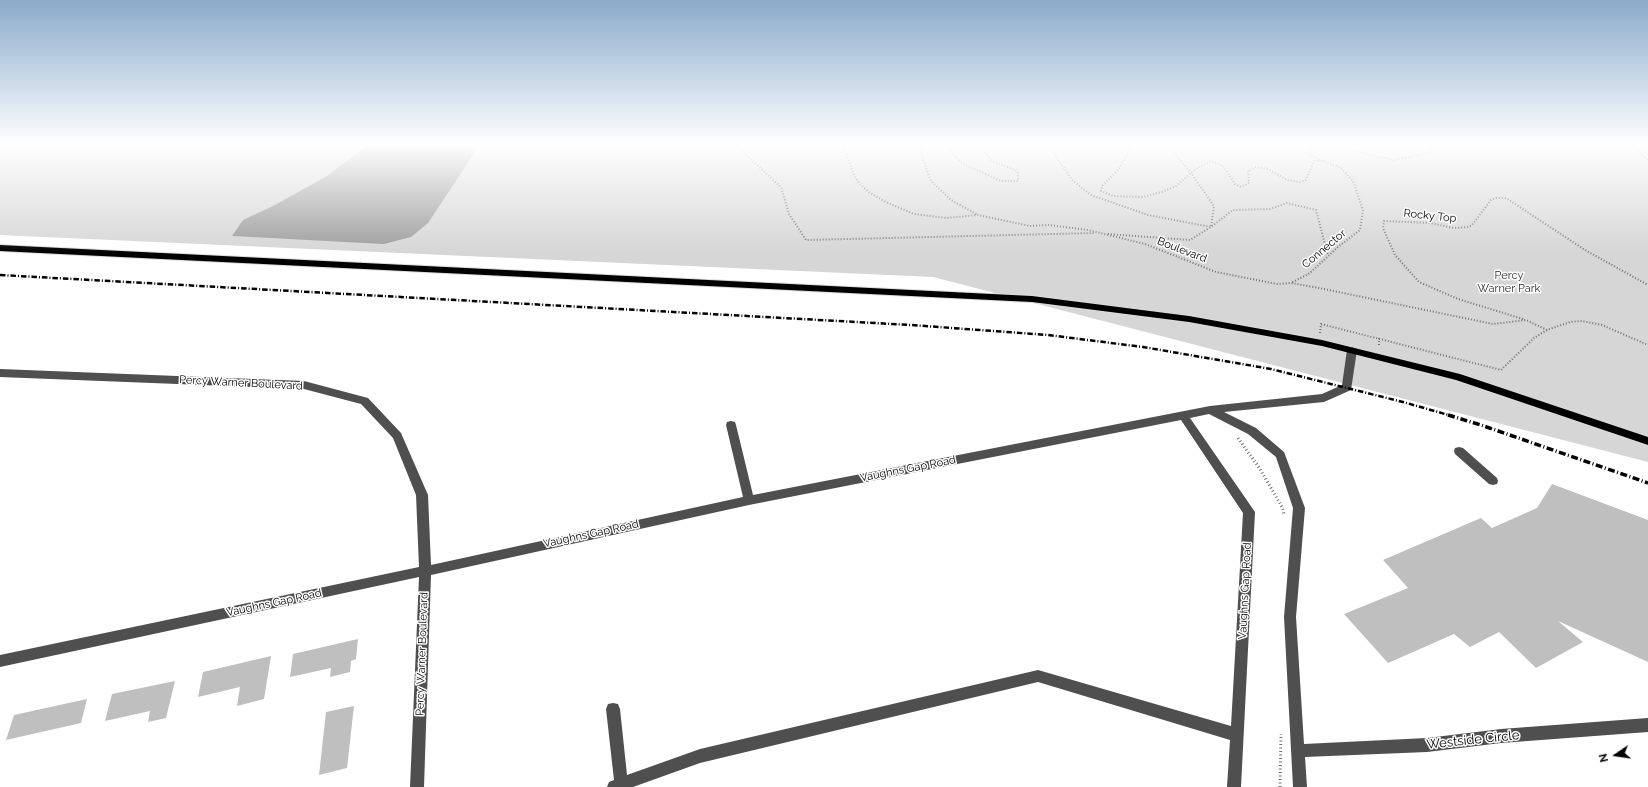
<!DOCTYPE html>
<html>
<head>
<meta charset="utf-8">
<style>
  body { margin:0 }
  #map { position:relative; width:1648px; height:787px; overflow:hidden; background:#fff; font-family:Raleway,sans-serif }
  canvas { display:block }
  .north { position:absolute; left:1596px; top:735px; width:40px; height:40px; -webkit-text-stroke:3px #fff; paint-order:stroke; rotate:257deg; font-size:11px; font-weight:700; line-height:16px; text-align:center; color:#000 }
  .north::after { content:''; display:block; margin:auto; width:14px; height:18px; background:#000; clip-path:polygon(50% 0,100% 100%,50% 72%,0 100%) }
</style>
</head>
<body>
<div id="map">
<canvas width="1648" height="787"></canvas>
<div class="north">N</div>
</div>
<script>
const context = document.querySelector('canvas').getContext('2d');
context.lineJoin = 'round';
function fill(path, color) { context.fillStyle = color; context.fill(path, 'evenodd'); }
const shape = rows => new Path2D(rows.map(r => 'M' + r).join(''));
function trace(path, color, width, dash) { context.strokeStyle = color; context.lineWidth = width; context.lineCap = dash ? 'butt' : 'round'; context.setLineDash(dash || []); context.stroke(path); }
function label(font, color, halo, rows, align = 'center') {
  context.font = font + ' Raleway,sans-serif'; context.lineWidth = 3; context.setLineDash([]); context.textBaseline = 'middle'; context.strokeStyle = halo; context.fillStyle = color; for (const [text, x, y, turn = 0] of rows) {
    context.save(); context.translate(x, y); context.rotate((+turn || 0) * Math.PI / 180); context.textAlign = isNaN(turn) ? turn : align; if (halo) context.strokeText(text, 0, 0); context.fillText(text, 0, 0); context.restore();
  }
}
const green = shape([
  [0,143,1648,143,1648,462,933,277,0,235]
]);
const water = shape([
  [370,143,478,143,475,152,428,223,411,237,384,244,232,236,243,220,273,206,327,176]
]);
const building = shape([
  [1552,484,1648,520,1648,662,1558,621,1583,642,1536,668,1499,632,1470,647,1454,634,1388,663,1344,614,1408,588,1383,560,1481,518,1492,528,1537,508],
  [358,639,356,659,351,661,350,672,330,677,331,668,290,677,293,654],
  [271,656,264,699,237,706,240,687,198,697,203,672],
  [175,681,166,718,148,722,150,711,105,721,112,694],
  [87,699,81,723,6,740,14,715],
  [354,706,347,768,319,775,326,712]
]);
const pathFar1 = shape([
  [733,143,781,187,789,214,806,240,1095,233],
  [842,143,855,177,859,183,870,193,886,202,914,214,946,218,978,215,1030,226,1049,225,1088,230,1145,244,1216,272,1277,284,1291,283,1319,288,1493,324,1526,320,1547,330],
  [925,143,921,154,931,181,951,200,978,215],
  [948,143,950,151,963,164,1001,181,1018,181,1018,173,1015,170,992,161,984,151,984,143],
  [1010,143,1017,145,1017,143],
  [1042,143,1053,152,1073,181,1091,195,1148,215,1211,227,1233,210,1270,209,1287,203,1316,210,1328,256],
  [1075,143,1082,146,1087,143],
  [1129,143,1128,153,1119,169,1102,186,1101,191,1113,196,1143,197,1162,192,1176,186,1197,168,1211,161,1223,166,1235,184,1241,187,1249,183,1248,171,1255,167,1268,169,1287,180,1300,182,1306,180,1314,161,1326,161],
  [1287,143,1313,157,1341,168,1353,181,1363,210,1360,230,1338,247,1310,273,1291,283],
  [1629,143,1648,160],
  [260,149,262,143],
  [1312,155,1309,150,1312,147,1328,145,1394,160,1429,153,1435,143],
  [1108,234,1190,240,1211,227,1214,206,1191,173,1166,143],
  [1523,319,1458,299,1419,282,1395,255,1383,228,1384,221,1430,223,1454,228,1468,227,1472,225,1491,200,1496,198,1506,198,1585,250,1648,285],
  [1320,333,1321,324,1501,370,1534,338,1547,330,1570,322,1582,321,1602,325,1648,345],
  [1379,338,1379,346]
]);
const path = shape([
  [1238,438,1260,469,1282,507,1284,514],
  [1280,787,1281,734]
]);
const minor = shape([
  [1352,347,1357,350,1351,390,1324,402,1224,412,1256,428,1284,452,1305,508,1296,617,1304,744,1427,738,1501,729,1648,718,1648,732,1501,743,1427,752,1305,757,1307,787,1293,787,1284,617,1293,508,1276,457,1248,434,1209,414,1190,418,1255,512,1241,787,1227,787,1230,740,1038,682,700,763,633,787,607,787,609,782,614,780,606,709,608,704,613,703,618,704,620,709,627,775,700,749,1038,670,1231,726,1243,513,1181,420,749,505,431,575,424,787,410,787,419,577,0,667,0,655,419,567,416,495,393,438,361,404,304,389,0,377,0,369,304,381,368,398,401,433,428,495,431,565,743,497,726,425,727,422,731,421,735,422,736,425,753,495,1210,406,1322,394,1342,385,1347,350,1352,347],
  [1459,447,1463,448,1497,478,1498,481,1497,484,1493,485,1489,484,1455,454,1454,451,1455,448,1459,447]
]);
const major = shape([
  [0,245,1032,296,1189,316,1322,340,1460,374,1648,437,1648,445,1456,380,1322,346,1189,322,1032,302,0,251,0,245]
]);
const railFar1 = shape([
  [0,275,911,325,1048,335,1143,347,1271,369,1403,402,1452,416]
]);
const rail = shape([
  [1448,415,1481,425,1648,483]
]);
const streetNames = [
  ["Rocky Top",1430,216,6],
  ["Connector",1324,249,-40],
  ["Boulevard",1182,250,21],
  ["Percy Warner Boulevard",241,383,3],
  ["Vaughns Gap Road",908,469,-11],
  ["Vaughns Gap Road",591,534,-12],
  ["Vaughns Gap Road",1245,591,-87],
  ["Vaughns Gap Road",274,603,-12],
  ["Percy Warner Boulevard",422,654,-88]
];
const parkNames = [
  ["Percy",1509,276],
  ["Warner Park",1509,289]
];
const nearStreetnames = [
  ["Westside Circle",1473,740,-6]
];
fill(green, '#d6d6d6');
fill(water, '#9d9d9d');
fill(building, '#bfbfbf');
trace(major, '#dbdbdb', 2);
trace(pathFar1, '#717171', 2, [1, 2]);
trace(path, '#717171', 3, [1, 2.5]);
fill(minor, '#4f4f4f');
fill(major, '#000');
trace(railFar1, '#000', 2.5, [5.5, 2, 1, 2]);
trace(rail, '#000', 3.5, [7, 2.5, 1, 2.5]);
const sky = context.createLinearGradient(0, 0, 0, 253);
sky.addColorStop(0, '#8aabca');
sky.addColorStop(0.57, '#fff');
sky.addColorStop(1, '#ffffff00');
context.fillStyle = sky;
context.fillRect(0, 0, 1648, 253);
label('11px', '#000', '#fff', streetNames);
label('11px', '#2d2d2d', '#fff', parkNames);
label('13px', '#000', '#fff', nearStreetnames);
</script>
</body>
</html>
